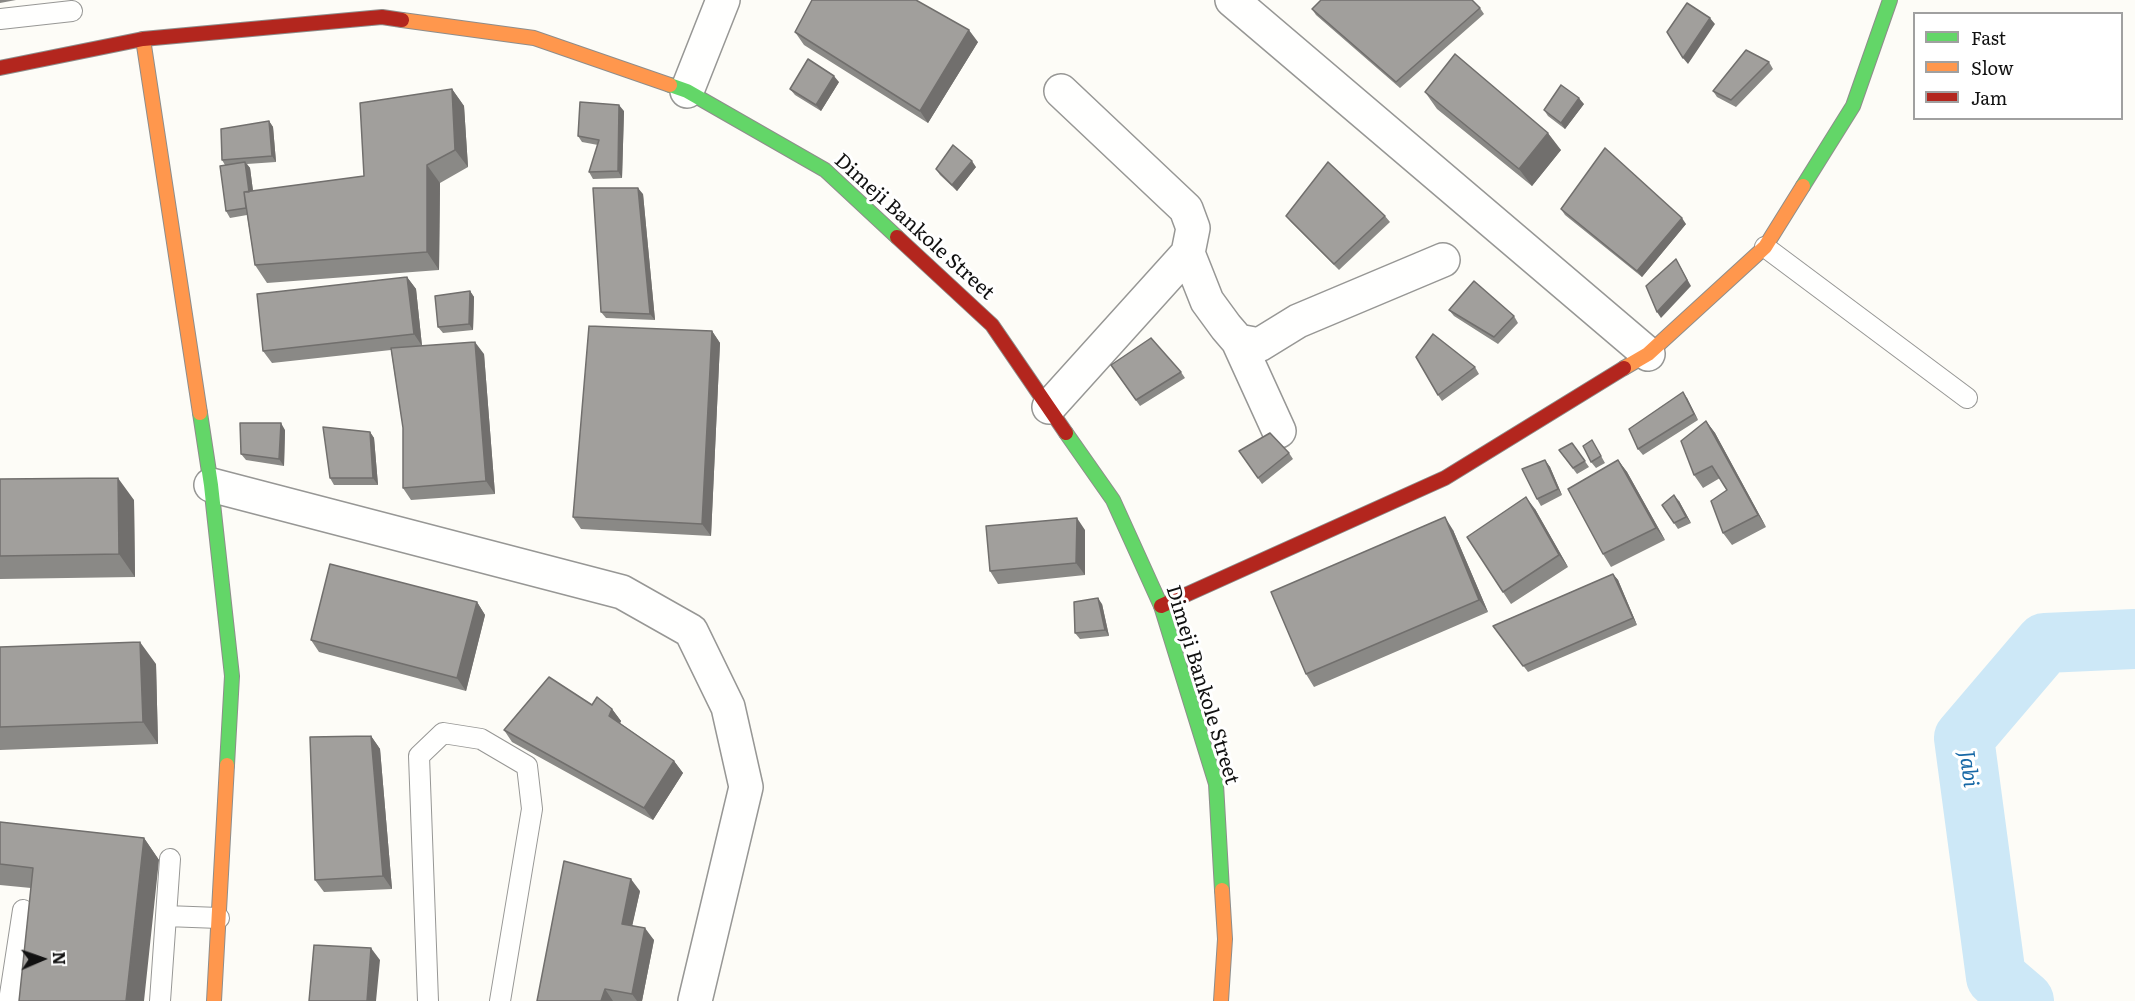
<!DOCTYPE html>
<html>
<head>
<meta charset="utf-8">
<style>
  body { margin:0 }
  #map { position:relative; width:2135px; height:1001px; overflow:hidden; background:#fdfcf7; font-family:Literata,serif }
  canvas { display:block }
  .legend { position:absolute; left:1913px; top:12px; width:210px; height:108px; box-sizing:border-box; background:#fff; border:2px solid #a0a0a0; margin:0; padding:8px 10px; list-style:none; font-size:18px; color:#111 }
  .legend li { display:flex; align-items:center; gap:12px; height:30px }
  .legend b { width:30px; border:2px solid #a0a0a0 }
  .north { position:absolute; left:12px; top:929px; width:60px; height:60px; -webkit-text-stroke:4px #fff; paint-order:stroke; rotate:88deg; font-size:16px; font-weight:700; line-height:24px; text-align:center; color:#111 }
  .north::after { content:''; display:block; margin:auto; width:21px; height:27px; background:#111; clip-path:polygon(50% 0,100% 100%,50% 72%,0 100%) }
</style>
</head>
<body>
<div id="map">
<canvas width="2135" height="1001"></canvas>
<ul class="legend">
<li><b style="height:8px;background:#63d668"></b>Fast</li>
<li><b style="height:8px;background:#ff974d"></b>Slow</li>
<li><b style="height:8px;background:#b3261e"></b>Jam</li>
</ul>
<div class="north">N</div>
</div>
<script>
const context = document.querySelector('canvas').getContext('2d');
context.lineJoin = 'round';
const shape = rows => new Path2D(rows.map(r => 'M' + r).join(''));
function trace(path, color, width, dash) { context.strokeStyle = color; context.lineWidth = width; context.lineCap = dash ? 'butt' : 'round'; context.setLineDash(dash || []); context.stroke(path); }
function fill(path, color) { context.fillStyle = color; context.fill(path, 'evenodd'); }
function label(font, color, halo, rows, align = 'center') {
  context.font = font + ' Literata,serif'; context.lineWidth = 6; context.setLineDash([]); context.textBaseline = 'middle'; context.strokeStyle = halo; context.fillStyle = color; for (const [text, x, y, turn = 0] of rows) {
    context.save(); context.translate(x, y); context.rotate((+turn || 0) * Math.PI / 180); context.textAlign = isNaN(turn) ? turn : align; if (halo) context.strokeText(text, 0, 0); context.fillText(text, 0, 0); context.restore();
  }
}
const river = shape([
  [2024,1001,1996,977,1964,738,2045,643,2135,639]
]);
const lane = shape([
  [0,19,72,11],
  [1765,247,1967,398],
  [166,916,219,918],
  [9,1001,23,910],
  [160,1001,170,859],
  [428,1001,419,756,443,733,481,739,527,766,532,809,500,1001]
]);
const street = shape([
  [1232,0,1648,354],
  [687,91,723,0],
  [1188,253,1207,301,1226,327,1238,341,1259,345,1298,321,1443,260],
  [1238,341,1279,431],
  [1049,407,1188,253,1193,228,1186,209,1061,91],
  [211,485,622,592,691,631,728,707,746,787,695,1001]
]);
const fast = shape([
  [670,85,687,91,825,170,897,237],
  [1803,186,1853,106,1890,0],
  [200,413,211,485,232,676,227,765],
  [1066,433,1113,500,1161,606,1216,784,1222,890]
]);
const slow = shape([
  [402,20,534,38,670,85],
  [143,39,200,413],
  [1624,368,1648,354,1765,247,1803,186],
  [214,1001,227,765],
  [1221,1001,1225,939,1222,890]
]);
const jam = shape([
  [0,68,143,39,382,17,402,20],
  [897,237,992,325,1066,433],
  [1161,606,1445,478,1624,368]
]);
const wall = shape([
  [0,0,16,0,0,3],
  [1480,8,1484,14,1400,88,1316,15,1312,9],
  [795,32,978,42,928,123,804,45],
  [1769,62,1773,69,1736,107,1717,97,1713,91],
  [839,82,821,111,795,95,790,89],
  [452,89,464,106,468,167,440,183,439,270,267,283,255,265,247,215,230,218,226,211,225,165,222,160,269,121,273,127,276,162,247,164,250,168,253,191,364,176],
  [1425,92,1561,150,1532,186,1437,109],
  [1584,104,1565,129,1548,116,1544,110],
  [624,111,622,178,593,179,589,172,598,145,582,142,578,136],
  [976,167,957,191,940,175,936,169],
  [643,194,655,320,606,318,601,312],
  [1561,209,1686,224,1642,277,1565,215],
  [1286,216,1385,216,1390,222,1339,270,1291,222],
  [407,277,416,289,422,346,484,354,495,494,411,500,403,488,403,428,391,350,272,363,263,351],
  [470,291,474,297,473,330,443,333,438,327],
  [1449,310,1514,316,1518,323,1498,344,1454,316],
  [712,331,720,343,711,536,581,529,573,517],
  [1111,365,1181,372,1185,378,1140,406],
  [1475,367,1479,374,1442,401,1438,395],
  [1687,398,1698,420,1643,455,1638,449],
  [1706,421,1715,433,1766,527,1732,545,1723,533,1727,490,1720,478,1703,488,1694,475],
  [285,430,284,466,246,460,241,454],
  [370,432,374,438,378,485,334,485,330,478],
  [1592,440,1605,463,1596,468,1591,462],
  [1572,443,1589,467,1577,474,1559,450],
  [1239,451,1289,453,1293,459,1262,484],
  [1545,460,1550,467,1562,495,1541,506,1537,499],
  [1618,460,1627,472,1665,540,1611,567,1603,554],
  [0,479,134,500,135,577,0,579],
  [1679,501,1691,523,1678,529,1662,505],
  [1535,509,1568,567,1511,604,1503,592],
  [1085,530,1085,575,998,584,990,571],
  [1453,530,1488,612,1314,687,1306,674],
  [1613,574,1618,580,1637,625,1528,672,1493,626],
  [477,602,485,615,466,691,319,652,311,640],
  [1102,604,1109,636,1080,639,1075,633],
  [0,647,156,664,158,744,0,750],
  [592,705,612,709,621,721,620,723,674,761,683,773,653,820,512,742,504,730],
  [371,736,380,749,392,889,324,892,315,880],
  [0,822,144,838,159,860,31,888,0,885],
  [640,891,632,925,654,940,642,1001,537,1001]
]);
const shadedWall = shape([
  [1710,18,1715,24,1688,64,1683,58],
  [969,30,978,42,928,123,920,111],
  [834,76,839,82,821,111,816,105],
  [452,89,464,106,468,167,455,150],
  [1579,98,1584,104,1565,129,1561,123],
  [619,105,624,111,622,178,618,171],
  [269,121,273,127,276,162,272,156],
  [1548,133,1561,150,1532,186,1519,169],
  [972,161,976,167,957,191,952,185],
  [245,162,250,168,256,214,251,208],
  [427,165,440,183,439,270,427,252],
  [638,188,643,194,655,320,650,314],
  [1682,218,1686,224,1642,277,1637,271],
  [1676,259,1691,286,1661,318,1657,312],
  [407,277,416,289,422,346,414,334],
  [470,291,474,297,473,330,469,324],
  [712,331,720,343,711,536,702,524],
  [475,342,484,354,495,494,486,481],
  [1683,392,1687,398,1698,420,1694,414],
  [1706,421,1715,433,1766,527,1758,515],
  [281,423,285,430,284,466,279,459],
  [370,432,374,438,378,485,373,478],
  [1545,460,1550,467,1562,495,1558,489],
  [1618,460,1627,472,1665,540,1656,528],
  [118,478,134,500,135,577,119,554],
  [1674,495,1679,501,1691,523,1686,517],
  [1526,497,1535,509,1568,567,1559,555],
  [1445,517,1453,530,1488,612,1479,600],
  [1077,518,1085,530,1085,575,1076,563],
  [1613,574,1618,580,1637,625,1633,618],
  [1098,598,1102,604,1109,636,1105,630],
  [477,602,485,615,466,691,457,678],
  [140,642,156,664,158,744,143,722],
  [612,709,621,721,618,728,609,716],
  [371,736,380,749,392,889,383,876],
  [674,761,683,773,653,820,644,808],
  [144,838,159,860,144,1001,126,1001],
  [631,879,640,891,630,936,622,924],
  [645,928,654,940,642,1001,637,1001,632,994],
  [371,948,380,960,376,1001,367,1001],
  [605,989,613,1001,601,1001]
]);
const building = shape([
  [812,0,916,0,969,30,920,111,795,32,812,0],
  [1321,0,1472,0,1480,8,1396,82,1312,9,1321,0],
  [1687,3,1710,18,1683,58,1667,32,1687,3],
  [1746,50,1769,62,1731,100,1713,91,1746,50],
  [1455,54,1548,133,1519,169,1425,92,1455,54],
  [808,59,834,76,816,105,790,89,808,59],
  [1561,85,1579,98,1561,123,1544,110,1561,85],
  [452,89,455,150,427,165,427,252,255,265,244,192,364,176,360,103,452,89],
  [580,102,619,105,618,171,589,172,599,140,578,136,580,102],
  [269,121,272,156,222,160,221,129,269,121],
  [953,145,972,161,952,185,936,169,953,145],
  [1605,148,1682,218,1637,271,1561,209,1605,148],
  [245,162,249,192,244,192,246,208,226,211,220,166,245,162],
  [1328,162,1385,216,1334,264,1286,216,1328,162],
  [593,188,638,188,650,314,601,312,593,188],
  [1676,259,1687,280,1657,312,1646,286,1676,259],
  [407,277,414,334,263,351,257,294,407,277],
  [1474,281,1514,316,1494,337,1449,310,1474,281],
  [470,291,469,324,438,327,435,296,470,291],
  [589,326,712,331,702,524,573,517,589,326],
  [1433,334,1475,367,1438,395,1416,357,1433,334],
  [1151,338,1181,372,1136,400,1111,365,1151,338],
  [475,342,486,481,403,488,403,428,391,348,475,342],
  [1683,392,1694,414,1638,449,1629,429,1683,392],
  [1706,421,1758,515,1723,533,1711,501,1727,490,1712,466,1694,475,1681,441,1706,421],
  [240,423,281,423,279,459,241,454,240,423],
  [323,427,370,432,373,478,330,478,323,427],
  [1270,433,1289,453,1258,478,1239,451,1270,433],
  [1592,440,1601,456,1591,462,1583,446,1592,440],
  [1572,443,1585,461,1573,468,1559,450,1572,443],
  [1545,460,1558,489,1537,499,1522,469,1545,460],
  [1618,460,1656,528,1603,554,1568,489,1618,460],
  [118,478,119,554,0,556,0,479,118,478],
  [1674,495,1686,517,1674,523,1662,505,1674,495],
  [1526,497,1559,555,1503,592,1467,537,1526,497],
  [1445,517,1479,600,1306,674,1271,592,1445,517],
  [1077,518,1076,563,990,571,986,526,1077,518],
  [330,564,477,602,457,678,311,640,330,564],
  [1613,574,1633,618,1523,666,1493,626,1613,574],
  [1098,598,1105,630,1075,633,1074,602,1098,598],
  [140,642,143,722,0,727,0,647,140,642],
  [549,677,592,705,597,697,612,709,609,716,674,761,644,808,504,730,549,677],
  [371,736,383,876,315,880,310,737,371,736],
  [0,822,144,838,126,1001,19,1001,33,868,0,864,0,822],
  [564,861,631,879,622,924,645,928,632,994,605,989,601,1001,537,1001,564,861],
  [314,945,371,948,367,1001,309,1001,314,945]
]);
const streetNames = [
  ["Dimeji Bankole Street",914,227,42],
  ["Dimeji Bankole Street",1202,685,73]
];
const waterNames = [
  ["Jabi",1968,769,83]
];
trace(river, '#cde8f7', 60);
trace(lane, '#979795', 22);
trace(street, '#979795', 36);
trace(fast, '#8e8d8b', 16);
trace(slow, '#8e8d8b', 16);
trace(jam, '#8e8d8b', 16);
trace(lane, '#fffffe', 20);
trace(street, '#fffffe', 33);
trace(fast, '#63d668', 14);
trace(slow, '#ff974d', 14);
trace(jam, '#b3261e', 14);
fill(wall, '#8a8986');
fill(shadedWall, '#716f6d');
fill(building, '#a19f9c');
trace(building, '#716f6d', 1.5);
label('20px', '#111', '#fff', streetNames);
label('italic 21px', '#1768a6', '#fff', waterNames);
</script>
</body>
</html>
